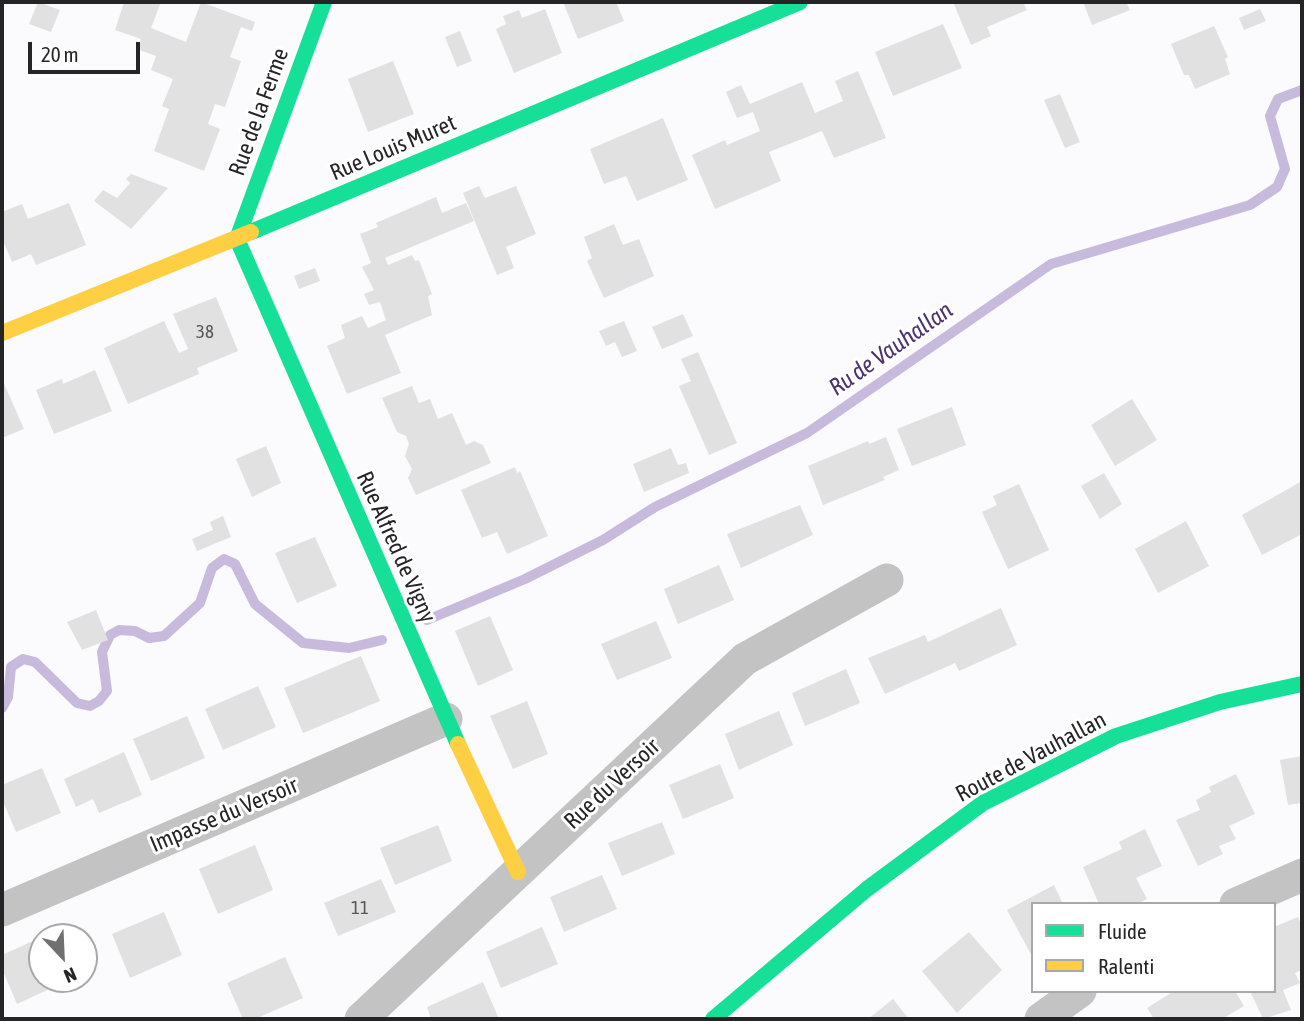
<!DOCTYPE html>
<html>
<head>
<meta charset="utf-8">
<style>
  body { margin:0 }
  #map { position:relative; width:1304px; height:1021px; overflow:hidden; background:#fbfafd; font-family:"Asap Condensed",sans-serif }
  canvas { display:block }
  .frame { position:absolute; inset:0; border:4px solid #252527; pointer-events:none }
  .legend { position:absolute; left:1031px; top:902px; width:245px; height:91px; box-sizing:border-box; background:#fff; border:2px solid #a8a8a9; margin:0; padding:9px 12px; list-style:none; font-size:21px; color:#252527 }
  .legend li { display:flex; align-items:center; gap:14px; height:35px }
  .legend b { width:35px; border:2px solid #a8a8a9 }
  .north { position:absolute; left:28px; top:923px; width:70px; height:70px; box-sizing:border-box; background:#fff; border:2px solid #a8a8a9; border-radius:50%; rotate:157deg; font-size:19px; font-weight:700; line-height:28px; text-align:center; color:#252527 }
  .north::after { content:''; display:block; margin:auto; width:24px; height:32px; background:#707072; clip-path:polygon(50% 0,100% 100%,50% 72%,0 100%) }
  .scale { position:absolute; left:28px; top:42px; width:112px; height:32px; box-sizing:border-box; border:4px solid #252527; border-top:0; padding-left:9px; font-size:21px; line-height:24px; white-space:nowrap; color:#252527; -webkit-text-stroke:5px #fff; paint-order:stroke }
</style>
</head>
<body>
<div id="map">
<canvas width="1304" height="1021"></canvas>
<div class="frame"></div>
<ul class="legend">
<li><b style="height:9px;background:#16e098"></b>Fluide</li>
<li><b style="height:9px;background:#ffcf43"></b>Ralenti</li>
</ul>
<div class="north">N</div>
<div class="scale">20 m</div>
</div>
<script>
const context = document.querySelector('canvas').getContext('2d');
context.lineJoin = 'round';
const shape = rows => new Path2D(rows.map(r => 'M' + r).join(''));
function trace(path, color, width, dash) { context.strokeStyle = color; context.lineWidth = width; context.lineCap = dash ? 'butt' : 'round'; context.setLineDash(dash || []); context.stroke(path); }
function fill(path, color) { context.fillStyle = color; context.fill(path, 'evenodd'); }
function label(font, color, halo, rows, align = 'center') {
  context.font = font + ' "Asap Condensed",sans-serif'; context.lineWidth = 6; context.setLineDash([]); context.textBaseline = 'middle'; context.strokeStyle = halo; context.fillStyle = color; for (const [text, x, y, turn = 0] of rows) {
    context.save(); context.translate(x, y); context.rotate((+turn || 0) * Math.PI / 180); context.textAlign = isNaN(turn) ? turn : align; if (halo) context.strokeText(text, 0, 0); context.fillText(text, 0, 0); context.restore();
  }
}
const stream = shape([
  [427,620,525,579,603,540,655,507,807,433,1051,264,1250,205,1277,187,1285,169,1270,116,1278,99,1302,90],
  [2,708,8,697,11,667,23,659,35,662,77,703,90,706,99,701,107,691,102,652,110,635,119,630,135,631,149,638,164,636,200,603,212,568,224,559,235,564,255,604,303,643,349,648,382,640]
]);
const building = shape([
  [38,2,60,10,51,32,29,24],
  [124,2,161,2,151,28,186,42,201,2,255,22,252,31,241,27,230,57,241,61,225,107,215,104,208,124,220,129,204,171,154,151,169,109,162,106,173,79,151,70,156,56,137,49,141,39,115,30],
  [563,2,616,2,624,21,578,39],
  [953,2,1023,2,1027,10,987,27,991,36,971,45],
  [1083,2,1126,2,1130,10,1092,25],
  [545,9,562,53,514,73,496,29,506,24,503,16,519,10,522,18],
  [1260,9,1266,21,1244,30,1239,18],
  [943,24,962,68,893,96,875,52],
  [1214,26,1228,57,1225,59,1230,74,1195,89,1189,75,1184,75,1171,44],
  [460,31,472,61,457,67,445,37],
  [393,61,414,114,368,132,348,79],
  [858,71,886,138,834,158,822,131,769,152,781,181,715,209,692,155,725,140,727,145,760,131,753,112,737,118,726,92,741,85,750,104,802,82,815,113,843,101,835,81],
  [1060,94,1080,142,1065,148,1044,100],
  [663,118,688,180,637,201,626,176,604,184,590,149],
  [131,174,168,188,131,229,94,201,103,190,117,198,130,183,126,179],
  [479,186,485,198,516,186,536,234,506,247,514,268,497,275,463,193],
  [436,197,442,213,466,203,474,221,385,258,388,265,412,255,415,261,419,260,432,294,428,296,432,315,385,335,401,373,347,394,327,346,345,338,341,325,362,316,368,328,386,320,380,302,369,305,364,294,374,290,362,267,371,263,360,234,378,227,376,223],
  [69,203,86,245,36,265,31,254,12,262,2,238,2,212,22,204,28,219],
  [614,224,623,245,639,239,654,276,604,298,587,261,592,258,584,237],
  [315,268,320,281,299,289,294,276],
  [216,297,238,351,197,368,199,374,128,404,104,348,164,321,179,353,188,349,173,314],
  [683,314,693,336,662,349,652,327],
  [624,321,637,351,622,357,615,342,606,346,599,331],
  [698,352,737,443,709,455,679,386,691,381,681,359],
  [95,370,112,411,54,434,36,390,62,379,63,384],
  [2,379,24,429,2,438],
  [412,386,419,403,430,399,438,419,452,413,466,445,474,441,483,445,491,463,416,495,408,478,412,469,405,456,409,444,406,436,397,432,382,398],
  [1132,399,1157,440,1115,466,1091,425],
  [952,407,966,445,912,466,897,429],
  [886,437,899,470,883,477,885,480,823,505,808,466,868,441,869,444],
  [266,446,281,483,252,497,236,459],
  [671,448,678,465,686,463,689,473,644,492,633,464],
  [515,467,517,473,520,471,548,536,507,554,497,532,482,538,461,490],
  [1104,473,1122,504,1100,519,1081,486],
  [1302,481,1302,534,1262,555,1242,515],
  [1019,484,1049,550,1008,569,982,512,997,505,993,496],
  [800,505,813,535,741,568,727,534],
  [223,516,231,537,197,551,192,539,213,530,210,522],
  [1186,521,1209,566,1158,593,1135,549],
  [315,537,337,586,297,603,275,553],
  [719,565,734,600,678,624,664,589],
  [1001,608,1017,645,959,671,955,663,885,694,868,658,925,635,928,642],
  [96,610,108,640,82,650,67,622],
  [490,616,513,670,478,686,455,631],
  [656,621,672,658,617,680,601,644],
  [361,656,380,701,303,733,284,688],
  [846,669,860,703,805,726,792,693],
  [258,686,276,727,223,750,205,709],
  [527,701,548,754,513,769,490,716],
  [779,711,793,745,739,770,725,734],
  [187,716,205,758,151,781,133,739],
  [124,752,142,795,99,813,93,799,76,807,64,779],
  [1302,756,1302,803,1288,805,1280,760],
  [720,764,734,798,683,819,669,785],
  [42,768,61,813,16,832,2,799,2,785],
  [1236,774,1255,814,1229,826,1236,839,1219,846,1223,854,1198,866,1176,820,1200,810,1196,800,1211,792,1209,787],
  [662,822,675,854,622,876,608,843],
  [438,825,452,861,395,885,380,848],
  [1145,829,1162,866,1136,878,1147,899,1137,904,1099,904,1083,867,1122,849,1119,842],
  [255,845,273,890,218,914,199,869],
  [602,875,617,909,564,932,550,897],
  [381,879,396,912,338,936,324,903],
  [1054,885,1063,904,1033,904,1033,958,1007,910],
  [164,912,182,955,130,978,112,934],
  [1298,917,1302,927,1302,970,1295,973,1300,983,1283,990,1291,1010,1263,1019,1250,991,1274,991,1274,927],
  [542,927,558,964,501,988,486,952],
  [55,931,58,937,42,937,42,979,71,979,17,1004,2,969,2,955],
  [969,932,1002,970,957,1013,922,971],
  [285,957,303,998,255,1019,243,1019,227,983],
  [483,982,499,1019,431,1019,427,1007],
  [1174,991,1235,991,1244,1006,1222,1019,1154,1019,1147,1008],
  [893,999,909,1019,868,1019]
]);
const street = shape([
  [1236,904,1302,875],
  [2,910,446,719],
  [361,1019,745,659,887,580],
  [1041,1019,1080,991]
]);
const fast = shape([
  [324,2,237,239,458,744],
  [251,232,800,2],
  [713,1019,867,889,983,803,1116,736,1220,702,1302,684]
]);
const slow = shape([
  [2,333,251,232],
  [458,744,518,872]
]);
const numberNames = [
  ["38",205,332],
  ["11",360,908]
];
const streetNames = [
  ["Rue de la Ferme",259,112,-70],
  ["Rue Louis Muret",393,148,-23],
  ["Rue Alfred de Vigny",396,547,66],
  ["Route de Vauhallan",1031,757,-28],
  ["Rue du Versoir",612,784,-43],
  ["Impasse du Versoir",224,815,-23]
];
const waterNames = [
  ["Ru de Vauhallan",891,349,-35]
];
trace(stream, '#c8badd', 10);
fill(building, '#e1e1e2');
trace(street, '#c3c3c3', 33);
trace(fast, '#16e098', 16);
trace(slow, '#ffcf43', 16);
label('19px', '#575759', null, numberNames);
label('23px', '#252527', '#fff', streetNames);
label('italic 24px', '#4d326e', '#fff', waterNames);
</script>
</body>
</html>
